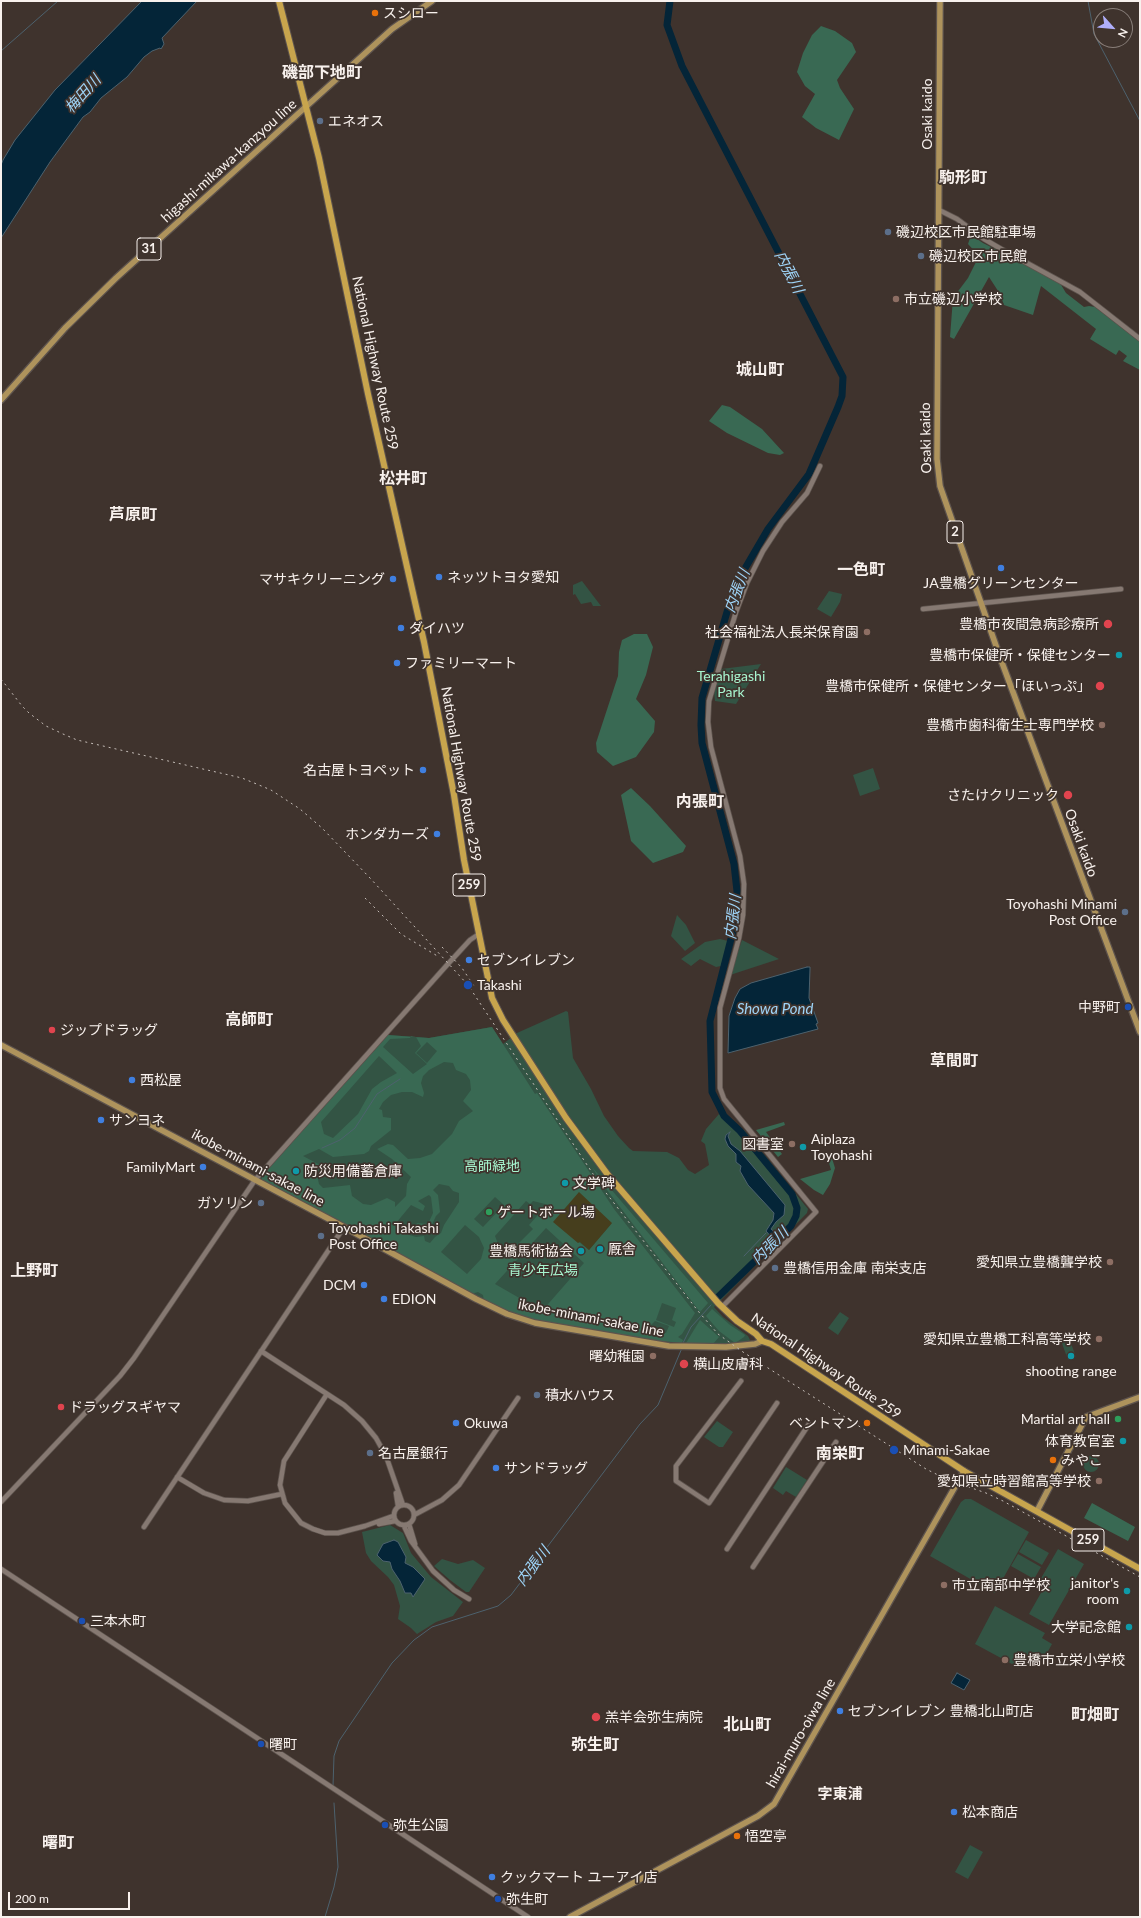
<!DOCTYPE html>
<html>
<head>
<meta charset="utf-8">
<style>
  body { margin:0 }
  #map { position:relative; width:1141px; height:1918px; overflow:hidden; background:#3f332d; font-family:Lato,sans-serif }
  canvas { display:block }
  .frame { position:absolute; inset:0; border:2px solid #f8f1ed; pointer-events:none }
  .north { position:absolute; left:1093px; top:8px; width:40px; height:40px; box-sizing:border-box; background:#3f332d; border:1px solid #897f7a; border-radius:50%; rotate:117deg; font-size:11px; font-weight:700; line-height:16px; text-align:center; color:#f8f1ed }
  .north::after { content:''; display:block; margin:auto; width:14px; height:18px; background:#afaefa; clip-path:polygon(50% 0,100% 100%,50% 72%,0 100%) }
  .scale { position:absolute; left:8px; top:1892px; width:122px; height:18px; box-sizing:border-box; border:2px solid #f8f1ed; border-top:0; padding-left:5px; font-size:12px; line-height:14px; white-space:nowrap; color:#f8f1ed; -webkit-text-stroke:3px #3f332d; paint-order:stroke }
</style>
</head>
<body>
<div id="map">
<canvas width="1141" height="1918"></canvas>
<div class="frame"></div>
<div class="north">N</div>
<div class="scale">200 m</div>
</div>
<script>
const context = document.querySelector('canvas').getContext('2d');
context.lineJoin = 'round';
function fill(path, color) { context.fillStyle = color; context.fill(path, 'evenodd'); }
const shape = rows => new Path2D(rows.map(r => 'M' + r).join(''));
function trace(path, color, width, dash) { context.strokeStyle = color; context.lineWidth = width; context.lineCap = dash ? 'butt' : 'round'; context.setLineDash(dash || []); context.stroke(path); }
function label(font, color, halo, rows, align = 'center') {
  context.font = font + ' Lato,"Noto Sans JP",sans-serif'; context.lineWidth = 3.5; context.setLineDash([]); context.textBaseline = 'middle'; context.strokeStyle = halo; context.fillStyle = color; for (const [text, x, y, turn = 0] of rows) {
    context.save(); context.translate(x, y); context.rotate((+turn || 0) * Math.PI / 180); context.textAlign = isNaN(turn) ? turn : align; if (halo) context.strokeText(text, 0, 0); context.fillText(text, 0, 0); context.restore();
  }
}
const green = shape([
  [582,581,601,606,593,606,591,602,581,604,575,594,573,595,573,585],
  [829,591,842,594,840,602,831,617,817,609],
  [761,664,736,704,715,701,714,691,721,669],
  [873,768,880,789,860,796,853,775],
  [677,915,686,925,695,943,685,951,671,936],
  [720,939,728,941,721,966,716,967,700,959,691,966,681,959,705,942],
  [742,940,779,959,730,975],
  [566,1011,568,1012,573,1058,591,1089,604,1116,618,1136,629,1148,633,1151,667,1152,679,1158,688,1170,695,1174,709,1165,705,1144,701,1141,706,1129,719,1114,740,1133,744,1130,808,1209,807,1213,714,1307,723,1317,748,1336,750,1340,747,1343,700,1344,656,1341,531,1319,502,1309,381,1244,262,1176,388,1035,429,1038,492,1027,503,1044,517,1033],
  [840,1312,849,1318,838,1335,828,1328],
  [1068,1335,1076,1357,1068,1360,1060,1338],
  [717,1421,733,1432,723,1447,719,1447,704,1437],
  '1083 1464a8 8 0 1 1 16 0a8 8 0 1 1-16 0Z',
  [786,1467,807,1480,796,1497,786,1491,783,1495,773,1488],
  [965,1499,971,1499,1029,1532,995,1593,930,1556,961,1502],
  [390,1525,403,1533,411,1553,431,1577,463,1602,453,1616,436,1622,417,1634,411,1628,398,1619,400,1606,394,1585,388,1577,371,1561,366,1553,362,1532],
  [1026,1540,1049,1553,1042,1565,1019,1552],
  [1058,1549,1084,1564,1049,1625,1029,1614,1046,1584,1040,1580],
  [1018,1554,1041,1567,1034,1579,1011,1566],
  [442,1559,458,1564,473,1560,485,1568,469,1592,466,1592,450,1580,434,1566],
  [995,1606,1045,1633,1042,1638,1052,1644,1041,1664,1027,1662,1020,1666,1014,1663,1012,1664,975,1644],
  [970,1845,983,1852,968,1879,955,1872]
]);
const forest = shape([
  [821,26,835,31,852,43,856,52,837,80,840,88,854,109,839,140,816,128,802,117,815,94,805,86,797,72,803,53,812,35],
  [971,235,983,243,1031,267,1060,283,1066,293,1084,307,1089,306,1095,307,1140,342,1140,370,1123,361,1127,356,1119,350,1116,355,1090,339,1096,329,1041,286,1033,315,1004,305,1000,294,989,277,954,339,950,337,953,298,968,278,979,256,968,244],
  [722,405,730,407,762,429,784,453,780,455,768,453,727,433,709,421],
  [634,634,647,634,653,647,646,675,636,699,655,721,654,732,636,757,613,766,597,752,596,743,618,676,619,652,622,640],
  [631,788,650,806,686,846,683,852,653,863,631,841,621,795],
  [492,1027,535,1094,537,1093,614,1209,695,1313,682,1334,678,1337,683,1340,682,1343,650,1340,564,1325,531,1319,502,1309,484,1301,483,1295,478,1292,471,1294,375,1240,261,1181,262,1176,388,1035,429,1038],
  [411,1036,416,1037,421,1046,415,1053,427,1064,413,1074,383,1047,390,1039,410,1038],
  [427,1042,437,1051,427,1063,416,1053],
  [379,1056,397,1073,381,1082,372,1089,358,1114,333,1138,324,1134,321,1122],
  [444,1062,453,1063,456,1070,466,1074,470,1080,471,1090,463,1101,473,1111,459,1121,452,1134,432,1154,420,1158,408,1159,393,1145,388,1144,377,1149,392,1159,411,1177,407,1184,406,1196,395,1207,395,1202,387,1198,371,1205,363,1204,352,1196,350,1185,323,1188,319,1184,317,1175,320,1165,303,1156,319,1149,333,1157,364,1154,369,1151,371,1146,391,1130,391,1118,383,1117,382,1110,379,1109,383,1102,391,1095,402,1092,412,1092,423,1097,424,1093,421,1083,423,1076,429,1070],
  [439,1184,449,1186,453,1191,459,1193,459,1202,444,1225,441,1233,435,1237,430,1243,425,1241,424,1236,416,1237,403,1233,398,1228,396,1223,411,1205,423,1211,425,1206,418,1201,429,1195,431,1197,433,1213,428,1224,417,1223,415,1227,430,1229,436,1216,440,1212,438,1195,433,1190],
  [495,1197,504,1205,483,1227,474,1219],
  [526,1201,530,1204,533,1201,553,1206,549,1210,545,1207,529,1225,533,1229,510,1252,510,1255,506,1251,502,1254,495,1236],
  [612,1223,589,1250,579,1242],
  [465,1225,479,1237,484,1248,481,1259,467,1274,441,1252],
  [546,1228,584,1263,542,1311,495,1284],
  [662,1303,676,1308,672,1320,676,1322,674,1327,656,1320],
  [655,1321,669,1326,666,1333,660,1333,658,1337,651,1336,648,1328],
  [784,1122,785,1125,766,1132,782,1154,778,1157,756,1130],
  [831,1155,835,1168,830,1184,823,1195,814,1190,800,1179,831,1170,827,1156],
  [592,1167,708,1303,700,1312,604,1186],
  [712,1309,730,1325,745,1335,744,1337,735,1343,719,1331,706,1316],
  [700,1320,719,1337,713,1344,686,1343],
  [1092,1503,1135,1527,1128,1541,1084,1518]
]);
const sand = shape([
  [579,1192,612,1223,589,1250,580,1242,578,1243,553,1222]
]);
const water = shape([
  [142,1,197,1,162,38,164,44,161,49,160,48,152,51,144,57,127,77,101,98,90,112,83,117,50,162,1,238,1,165,3,160,15,140,55,90,142,1],
  [807,967,810,967,810,969,809,998,818,1023,816,1024,818,1029,728,1053,729,1016,735,998,740,989,751,983,807,967],
  [730,1132,728,1136,731,1144,740,1151,785,1205,784,1215,776,1222,771,1229,778,1235,773,1239,766,1231,773,1220,774,1213,748,1185,740,1171,741,1166,736,1162,736,1154,728,1146,725,1139,726,1135,730,1132],
  [394,1540,398,1542,406,1557,405,1563,413,1567,425,1579,413,1597,411,1593,405,1593,400,1581,392,1569,390,1562,383,1561,377,1555,383,1544,394,1540],
  [957,1673,970,1680,964,1690,951,1683,957,1673]
]);
const stream = shape([
  [1088,1,1094,34,1140,121],
  [1,51,58,1],
  [322,1148,340,1140,355,1128,377,1094,400,1079],
  [744,1256,766,1233],
  [683,1343,691,1327,711,1305],
  [333,1786,334,1756,339,1741,392,1663,414,1640,432,1627,498,1606,511,1595,640,1424,658,1405,682,1348],
  [325,1917,334,1887,338,1867,334,1803]
]);
const river = shape([
  [670,1,667,25,682,66,843,377,842,396,838,407,809,474,768,529,740,577,727,612,702,698,701,725,702,743,734,864,737,891,733,931,710,1021,712,1092,724,1116,740,1131,792,1194,797,1208,796,1216,791,1226,719,1296]
]);
const minor = shape([
  [939,210,957,219,984,239,1003,250,1080,292,1140,339],
  [923,609,1121,589],
  [722,1307,816,1212,724,1099,720,1088,720,1008,739,938,743,915,744,884,740,856,711,747,708,722,709,701,736,612,747,583,763,551,782,522,807,493,820,466],
  [261,1351,344,1405,362,1421,376,1438,386,1456,403,1505],
  [741,1381,676,1466,676,1481,709,1503,777,1403],
  [327,1394,284,1461,280,1485,285,1503,301,1523,313,1529,325,1533,338,1533,365,1526,393,1516],
  [177,1477,204,1493,224,1500,248,1501,282,1494],
  [396,1493,398,1506],
  [1,1502,120,1376,134,1358,255,1180,447,965,470,940,479,934],
  '394 1515a10 10 0 1 1 20 0a10 10 0 1 1-20 0Z',
  [414,1515,442,1500,459,1485,518,1398],
  [379,1524,395,1521],
  [409,1524,415,1544],
  [404,1526,411,1541,433,1571,454,1590,469,1599],
  [144,1527,344,1227],
  [727,1549,809,1424],
  [753,1567,836,1442],
  [1,1569,528,1917]
]);
const major = shape([
  [940,1,937,459,940,486,1001,660,1140,1032],
  [1,400,65,328,116,278,392,29,432,1],
  [1,1045,344,1227,476,1299,507,1314,535,1323,669,1346,726,1347,755,1344,762,1341],
  [1037,1511,1086,1417,1140,1397],
  [570,1917,758,1816,774,1804,964,1471]
]);
const highway = shape([
  [279,1,319,158,368,394,424,642,454,795,464,860,492,998,503,1020,566,1118,608,1175,718,1303,737,1321,756,1334,762,1341,771,1344,964,1471,1140,1569]
]);
const rail = shape([
  [1,679,22,706,29,713,46,726,63,734,77,740,242,778,271,790,300,809,322,828,370,878,468,985,603,1189,698,1311,718,1334,743,1352,926,1469,946,1479,986,1493,1003,1501,1140,1577],
  [365,898,401,934,439,957],
  [442,947,462,968,474,986]
]);
const markers = [
  [375,13,4,"#e8710a"],
  [320,121,4,"#5c6f8a"],
  [888,232,4,"#5c6f8a"],
  [921,256,4,"#5c6f8a"],
  [896,299,4,"#8d6e63"],
  [1001,568,4,"#3f7fe0"],
  [439,577,4,"#3f7fe0"],
  [393,579,4,"#3f7fe0"],
  [1108,624,5,"#e0444e"],
  [401,628,4,"#3f7fe0"],
  [867,632,4,"#8d6e63"],
  [1119,655,4,"#0f9aa8"],
  [397,663,4,"#3f7fe0"],
  [1100,686,5,"#e0444e"],
  [1102,725,4,"#8d6e63"],
  [423,770,4,"#3f7fe0"],
  [1068,795,5,"#e0444e"],
  [437,834,4,"#3f7fe0"],
  [1125,912,4,"#5c6f8a"],
  [469,960,4,"#3f7fe0"],
  [468,985,5,"#1a4fb4"],
  [1128,1007,4,"#1a4fb4"],
  [52,1030,4,"#e0444e"],
  [132,1080,4,"#3f7fe0"],
  [101,1120,4,"#3f7fe0"],
  [792,1144,4,"#8d6e63"],
  [803,1147,4,"#0f9aa8"],
  [203,1167,4,"#3f7fe0"],
  [296,1171,4,"#0f9aa8"],
  [565,1183,4,"#0f9aa8"],
  [261,1203,4,"#5c6f8a"],
  [489,1212,4,"#2e9e5b"],
  [321,1236,4,"#5c6f8a"],
  [600,1249,4,"#0f9aa8"],
  [581,1251,4,"#0f9aa8"],
  [1110,1262,4,"#8d6e63"],
  [775,1268,4,"#5c6f8a"],
  [364,1285,4,"#3f7fe0"],
  [384,1299,4,"#3f7fe0"],
  [1099,1339,4,"#8d6e63"],
  [653,1356,4,"#8d6e63"],
  [1071,1356,4,"#0f9aa8"],
  [684,1364,5,"#e0444e"],
  [537,1395,4,"#5c6f8a"],
  [61,1407,4,"#e0444e"],
  [1118,1419,4,"#2e9e5b"],
  [456,1423,4,"#3f7fe0"],
  [867,1423,4,"#e8710a"],
  [1123,1441,4,"#0f9aa8"],
  [894,1450,5,"#1a4fb4"],
  [370,1453,4,"#5c6f8a"],
  [1053,1460,4,"#e8710a"],
  [496,1468,4,"#3f7fe0"],
  [1099,1481,4,"#8d6e63"],
  [944,1585,4,"#8d6e63"],
  [1127,1591,4,"#0f9aa8"],
  [82,1621,4,"#1a4fb4"],
  [1129,1627,4,"#0f9aa8"],
  [1005,1660,4,"#8d6e63"],
  [840,1711,4,"#3f7fe0"],
  [596,1717,5,"#e0444e"],
  [261,1744,4,"#1a4fb4"],
  [954,1812,4,"#3f7fe0"],
  [385,1825,4,"#1a4fb4"],
  [737,1836,4,"#e8710a"],
  [492,1877,4,"#3f7fe0"],
  [498,1899,4,"#1a4fb4"]
];
const shields = [
  [149,249,24],
  [955,532,16],
  [469,885,32],
  [1088,1540,32]
];
const shieldNames = [
  ["31",149,249],
  ["2",955,532],
  ["259",469,885],
  ["259",1088,1540]
];
const poiNames = [
  ["スシロー",383,13],
  ["エネオス",328,121],
  ["磯辺校区市民館駐車場",896,232],
  ["磯辺校区市民館",929,256],
  ["市立磯辺小学校",904,299],
  ["ネッツトヨタ愛知",447,577],
  ["マサキクリーニング",385,579,"right"],
  ["JA豊橋グリーンセンター",1001,583,"center"],
  ["豊橋市夜間急病診療所",1099,624,"right"],
  ["ダイハツ",409,628],
  ["社会福祉法人長栄保育園",859,632,"right"],
  ["豊橋市保健所・保健センター",1111,655,"right"],
  ["ファミリーマート",405,663],
  ["豊橋市保健所・保健センター「ほいっぷ」",1091,686,"right"],
  ["豊橋市歯科衛生士専門学校",1094,725,"right"],
  ["名古屋トヨペット",415,770,"right"],
  ["さたけクリニック",1059,795,"right"],
  ["ホンダカーズ",429,834,"right"],
  ["Toyohashi Minami",1117,904,"right"],
  ["Post Office",1117,920,"right"],
  ["セブンイレブン",477,960],
  ["Takashi",477,985],
  ["中野町",1120,1007,"right"],
  ["ジップドラッグ",60,1030],
  ["西松屋",140,1080],
  ["サンヨネ",109,1120],
  ["Aiplaza",811,1139],
  ["Toyohashi",811,1155],
  ["図書室",784,1144,"right"],
  ["FamilyMart",195,1167,"right"],
  ["防災用備蓄倉庫",304,1171],
  ["文学碑",573,1183],
  ["ガソリン",253,1203,"right"],
  ["ゲートボール場",497,1212],
  ["Toyohashi Takashi",329,1228],
  ["Post Office",329,1244],
  ["厩舎",608,1249],
  ["豊橋馬術協会",573,1251,"right"],
  ["愛知県立豊橋聾学校",1102,1262,"right"],
  ["豊橋信用金庫 南栄支店",783,1268],
  ["DCM",356,1285,"right"],
  ["EDION",392,1299],
  ["愛知県立豊橋工科高等学校",1091,1339,"right"],
  ["曙幼稚園",645,1356,"right"],
  ["横山皮膚科",693,1364],
  ["shooting range",1071,1371,"center"],
  ["積水ハウス",545,1395],
  ["ドラッグスギヤマ",69,1407],
  ["Martial art hall",1110,1419,"right"],
  ["Okuwa",464,1423],
  ["ベントマン",859,1423,"right"],
  ["体育教官室",1115,1441,"right"],
  ["Minami-Sakae",903,1450],
  ["名古屋銀行",378,1453],
  ["みやこ",1061,1460],
  ["サンドラッグ",504,1468],
  ["愛知県立時習館高等学校",1091,1481,"right"],
  ["janitor's",1119,1583,"right"],
  ["room",1119,1599,"right"],
  ["市立南部中学校",952,1585],
  ["三本木町",90,1621],
  ["大学記念館",1121,1627,"right"],
  ["豊橋市立栄小学校",1013,1660],
  ["セブンイレブン 豊橋北山町店",848,1711],
  ["羔羊会弥生病院",605,1717],
  ["曙町",269,1744],
  ["松本商店",962,1812],
  ["弥生公園",393,1825],
  ["悟空亭",745,1836],
  ["クックマート ユーアイ店",500,1877],
  ["弥生町",506,1899]
];
const streetNames = [
  ["Osaki kaido",927,114,-90],
  ["higashi-mikawa-kanzyou line",229,161,-42],
  ["National Highway Route 259",375,363,78],
  ["Osaki kaido",926,438,-91],
  ["National Highway Route 259",461,774,80],
  ["Osaki kaido",1081,843,70],
  ["ikobe-minami-sakae line",258,1168,28],
  ["ikobe-minami-sakae line",591,1318,11],
  ["National Highway Route 259",826,1366,34],
  ["hirai-muro-oiwa line",801,1733,-60]
];
const parkNames = [
  ["Terahigashi",731,676],
  ["Park",731,692],
  ["高師緑地",492,1166],
  ["青少年広場",543,1270]
];
const waterNames = [
  ["梅田川",83,94,-48],
  ["内張川",789,272,63],
  ["内張川",737,591,-69],
  ["内張川",733,917,-83],
  ["Showa Pond",775,1009],
  ["内張川",770,1246,-45],
  ["内張川",533,1566,-53]
];
const neighbourhoodNames = [
  ["字東浦",840,1794]
];
const quarterNames = [
  ["磯部下地町",322,73],
  ["駒形町",963,178],
  ["城山町",760,370],
  ["松井町",403,479],
  ["芦原町",133,515],
  ["一色町",861,570],
  ["内張町",700,802],
  ["高師町",249,1020],
  ["草間町",954,1061],
  ["上野町",34,1271],
  ["南栄町",840,1454],
  ["町畑町",1095,1715],
  ["北山町",747,1725],
  ["弥生町",595,1745],
  ["曙町",58,1843]
];
fill(green, '#335444');
fill(forest, '#396953');
fill(sand, '#463e1d');
fill(water, '#042538');
trace(water, '#4d626e', 1);
trace(stream, '#4d626e', 1);
trace(river, '#042538', 7);
trace(minor, '#5d534d', 6);
trace(major, '#5d534d', 8);
trace(highway, '#5d534d', 8);
trace(minor, '#867972', 4.5);
trace(major, '#ae935c', 5.5);
trace(highway, '#c8a54d', 6);
trace(rail, '#c6beb9', 1, [2, 4]);
for (const [x, y, r, color] of markers) { const dot = new Path2D(); dot.arc(x, y, r, 0, 2 * Math.PI); context.fillStyle = color; context.fill(dot); trace(dot, '#3f332d', 1.5); }
for (const [x, y, w] of shields) { const box = new Path2D(); box.roundRect(x - w / 2, y - 11, w, 22, 3); context.fillStyle = '#3f332d'; context.fill(box); trace(box, '#f8f1ed', 1); }
label('bold 13px', '#f8f1ed', null, shieldNames);
label('14px', '#f8f1ed', '#3f332d', poiNames, 'left');
label('14px', '#f8f1ed', '#3f332d', streetNames);
label('14px', '#a7f6d0', '#3f332d', parkNames);
label('italic 15px', '#9ed4f8', '#3f332d', waterNames);
label('bold 15px', '#f8f1ed', '#3f332d', neighbourhoodNames);
label('bold 16px', '#f8f1ed', '#3f332d', quarterNames);
</script>
</body>
</html>
